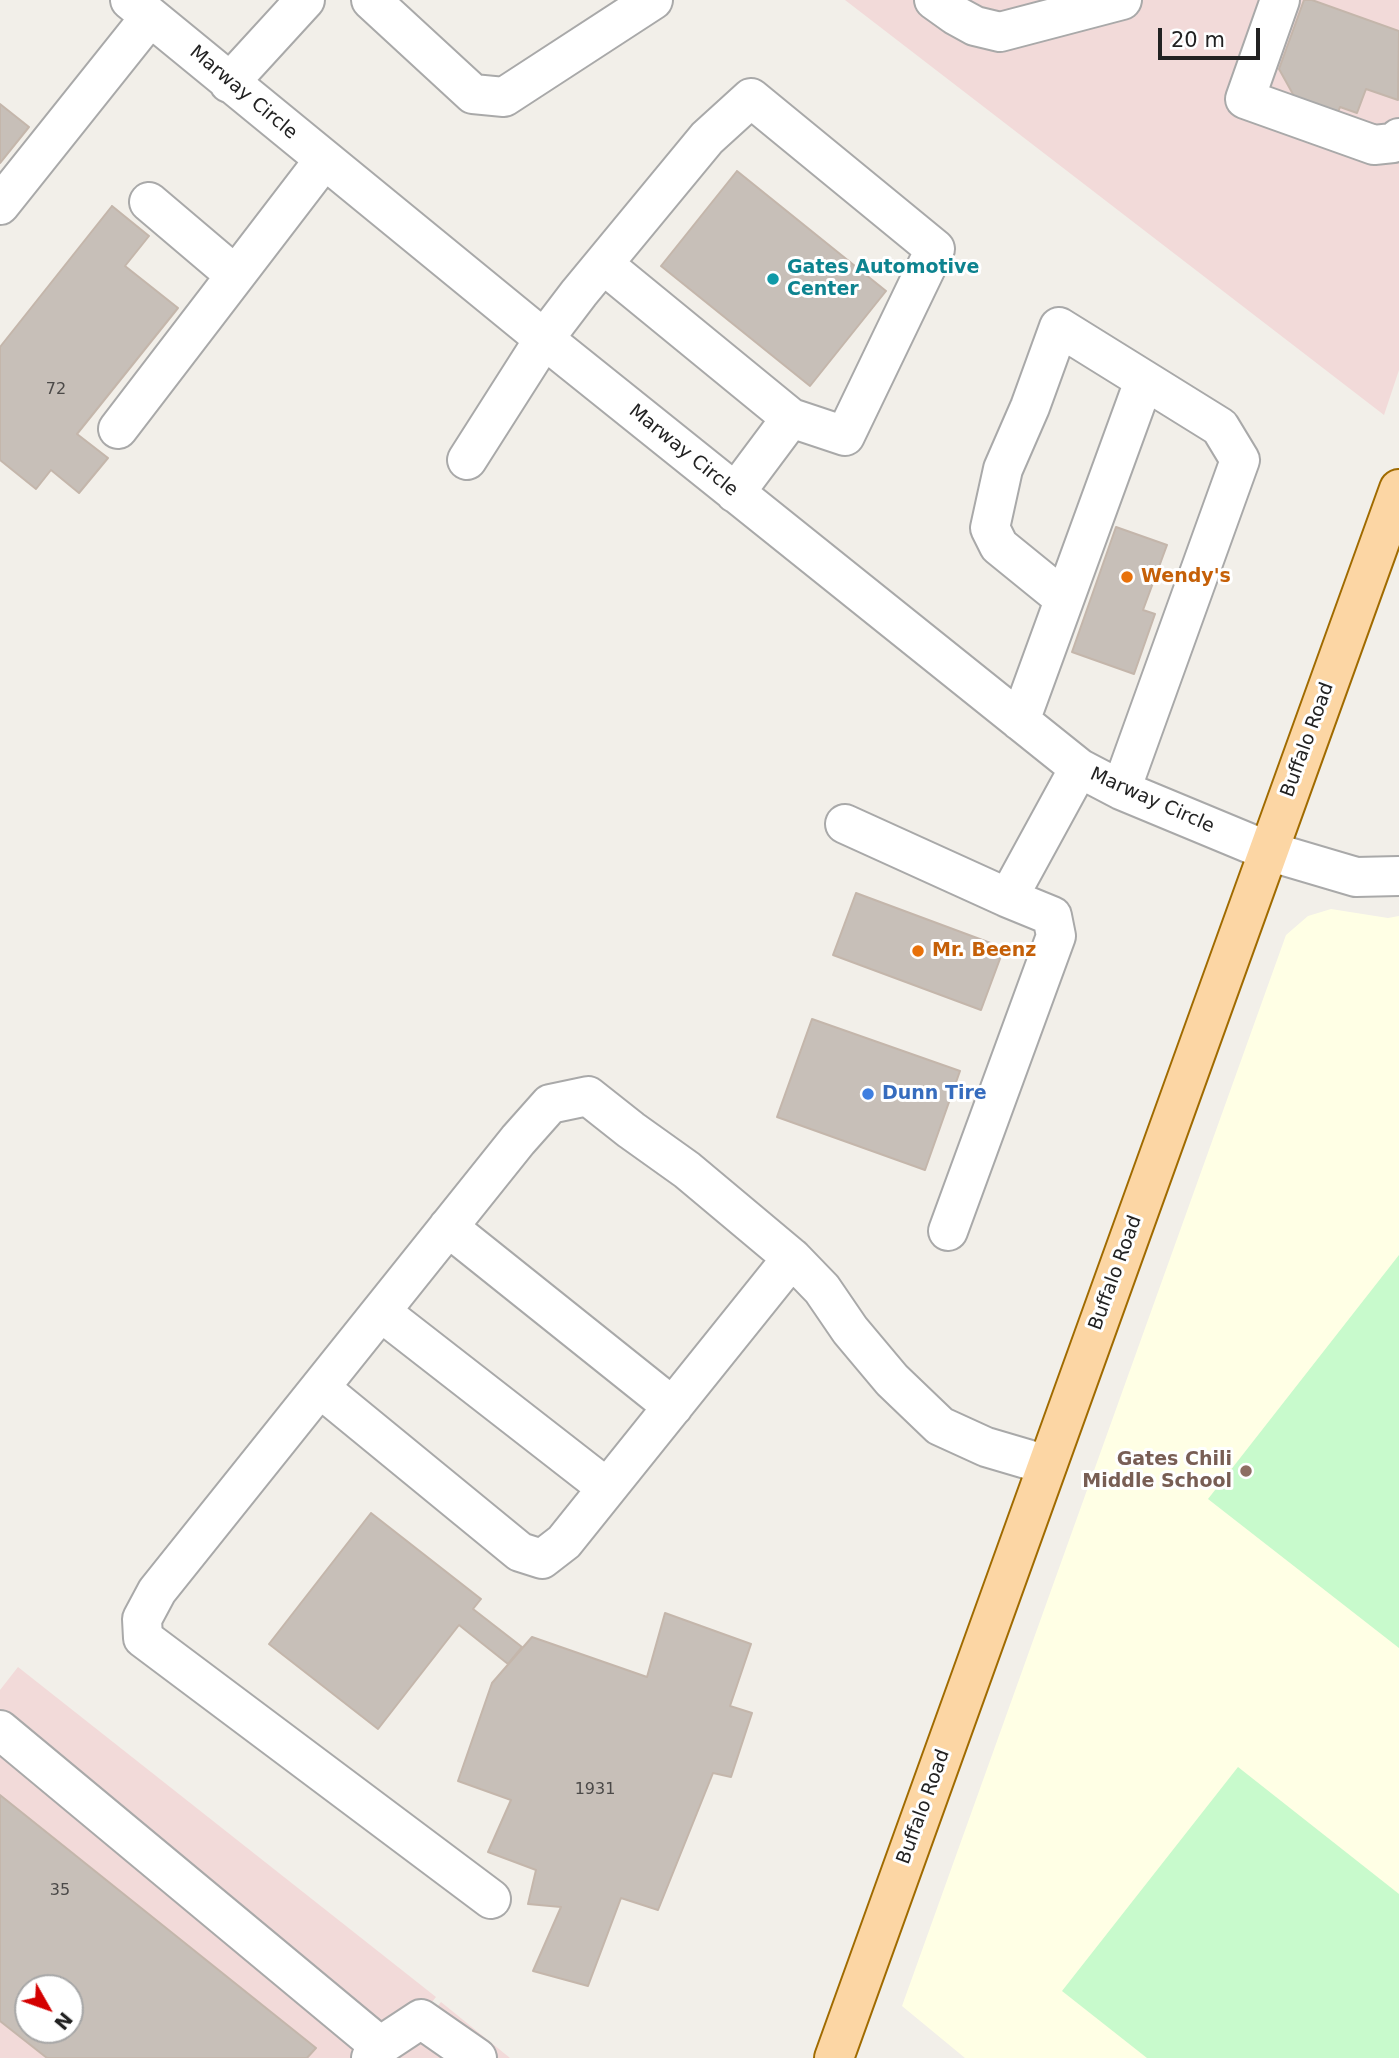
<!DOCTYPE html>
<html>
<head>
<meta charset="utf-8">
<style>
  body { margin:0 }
  #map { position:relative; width:1399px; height:2058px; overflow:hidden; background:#f2efe9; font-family:"DejaVu Sans",sans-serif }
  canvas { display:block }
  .north { position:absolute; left:14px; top:1974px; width:70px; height:70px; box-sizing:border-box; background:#fff; border:2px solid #a7a7a7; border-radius:50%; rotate:130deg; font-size:19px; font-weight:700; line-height:28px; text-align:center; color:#222 }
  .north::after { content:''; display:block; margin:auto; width:24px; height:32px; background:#d40000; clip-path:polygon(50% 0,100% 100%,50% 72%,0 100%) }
  .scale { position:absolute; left:1158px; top:28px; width:102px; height:32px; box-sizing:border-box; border:4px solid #222; border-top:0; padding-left:9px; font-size:21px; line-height:24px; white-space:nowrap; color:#222; -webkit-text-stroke:5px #fff; paint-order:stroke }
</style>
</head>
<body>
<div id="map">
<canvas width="1399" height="2058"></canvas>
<div class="north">N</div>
<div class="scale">20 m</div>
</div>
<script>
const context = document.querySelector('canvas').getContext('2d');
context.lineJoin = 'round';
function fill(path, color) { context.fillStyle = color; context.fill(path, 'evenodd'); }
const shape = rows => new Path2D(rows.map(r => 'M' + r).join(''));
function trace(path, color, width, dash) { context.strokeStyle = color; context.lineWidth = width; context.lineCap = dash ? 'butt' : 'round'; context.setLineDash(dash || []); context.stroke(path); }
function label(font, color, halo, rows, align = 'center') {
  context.font = font + ' "DejaVu Sans",sans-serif'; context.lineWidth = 6; context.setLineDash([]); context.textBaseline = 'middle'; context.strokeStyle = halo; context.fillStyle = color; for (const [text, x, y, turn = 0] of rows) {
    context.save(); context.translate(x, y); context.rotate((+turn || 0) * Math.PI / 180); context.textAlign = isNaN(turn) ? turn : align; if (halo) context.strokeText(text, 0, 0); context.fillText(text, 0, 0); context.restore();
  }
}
const commercial = shape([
  [845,0,1399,0,1399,370,1384,415],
  [18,1667,436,1997,387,2058,0,2058,0,1690],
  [28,1988,70,1988,70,2030,28,2030],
  [441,2002,510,2058,397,2058]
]);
const education = shape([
  [1331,909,1388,918,1399,916,1399,2058,965,2058,902,2006,1286,935,1308,916]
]);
const park = shape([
  [1399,1255,1399,1648,1208,1499],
  [1238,1767,1399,1894,1399,2058,1147,2058,1062,1991]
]);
const building = shape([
  [1304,0,1312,0,1399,31,1398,100,1366,89,1357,113,1340,107,1333,125,1304,114,1279,69,1304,0],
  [0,104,29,127,0,163,0,104],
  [737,171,886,291,810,386,661,266,737,171],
  [112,206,149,236,125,266,178,308,77,434,108,458,79,493,51,470,36,489,0,460,0,347,112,206],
  [1116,527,1167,545,1143,610,1155,614,1134,674,1072,652,1116,527],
  [856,893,1004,948,981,1010,833,955,856,893],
  [812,1019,960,1071,925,1170,777,1117,812,1019],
  [371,1513,481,1599,473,1609,522,1647,508,1664,459,1625,378,1729,269,1644,371,1513],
  [665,1613,751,1644,730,1706,752,1713,731,1777,713,1773,658,1910,621,1898,588,1986,533,1971,561,1907,528,1904,536,1870,488,1852,511,1800,458,1781,492,1683,532,1637,647,1677,665,1613],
  [0,1795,316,2048,307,2058,47,2058,0,2021,0,1795],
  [28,1988,70,1988,70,2030,28,2030,28,1988]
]);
const minor = shape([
  [130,0,544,339,1079,768,1121,790,1268,851,1356,877,1399,876],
  [371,0,473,94,504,97,653,0],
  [934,0,955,15,975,26,1000,32,1122,0],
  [1280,0,1245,99,1374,145,1393,143,1399,138],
  [229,83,305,0],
  [149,202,235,275],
  [0,205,150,17],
  [603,264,791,418],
  [118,429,324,160],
  [467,460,544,339,579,293,707,138,751,98,935,249,845,436,791,418,735,493],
  [1063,598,999,546,990,528,1003,469,1030,407,1059,327,1220,427,1240,460,1121,790],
  [1020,721,1144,381],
  [845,824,1008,898],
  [448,1227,673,1407],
  [948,1231,1056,936,1052,916,1008,898,1079,768],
  [381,1312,607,1488],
  [320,1388,520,1552,542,1559,564,1542,792,1258],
  [0,1730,380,2046],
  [491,1899,143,1638,142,1619,157,1591,518,1140,550,1104,588,1096,631,1130,687,1170,792,1258,822,1289,850,1330,892,1380,940,1426,986,1447,1047,1465],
  [371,2058,380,2046,421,2019,477,2058]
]);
const major = shape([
  [834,2058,1399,489]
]);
const markers = [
  [773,279,7,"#0f9aa8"],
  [1127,577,7,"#e8710a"],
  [918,951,7,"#e8710a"],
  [868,1094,7,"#3f7fe0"],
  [1246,1471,7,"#8d6e63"]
];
const numberNames = [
  ["72",56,390],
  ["1931",595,1790],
  ["35",60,1891]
];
const streetNames = [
  ["Marway Circle",243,93,40],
  ["Marway Circle",683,451,39],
  ["Buffalo Road",1308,740,-70],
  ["Marway Circle",1152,801,24],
  ["Buffalo Road",1116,1273,-70],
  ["Buffalo Road",924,1807,-70]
];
const cultureNames = [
  ["Gates Automotive",787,268],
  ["Center",787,290]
];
const foodNames = [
  ["Wendy's",1141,577],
  ["Mr. Beenz",932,951]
];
const shopNames = [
  ["Dunn Tire",882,1094]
];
const educationNames = [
  ["Gates Chili",1232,1460],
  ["Middle School",1232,1482]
];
fill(commercial, '#f2dad9');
fill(education, '#ffffe5');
fill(park, '#c8facc');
fill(building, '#c7bfb8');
trace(building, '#c4b6ab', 2);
trace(minor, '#a9a9a9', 42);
trace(major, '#a06b00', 42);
trace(minor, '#fff', 38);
trace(major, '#fcd6a4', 38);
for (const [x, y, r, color] of markers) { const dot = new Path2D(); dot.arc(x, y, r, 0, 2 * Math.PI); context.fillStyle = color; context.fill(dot); trace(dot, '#fff', 2.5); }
label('16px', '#4b4948', null, numberNames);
label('19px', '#222', '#fff', streetNames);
label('bold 19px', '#0d838f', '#fff', cultureNames, 'left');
label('bold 19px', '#c56008', '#fff', foodNames, 'left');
label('bold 19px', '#366cbe', '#fff', shopNames, 'left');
label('bold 19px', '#785e54', '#fff', educationNames, 'right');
</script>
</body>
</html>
